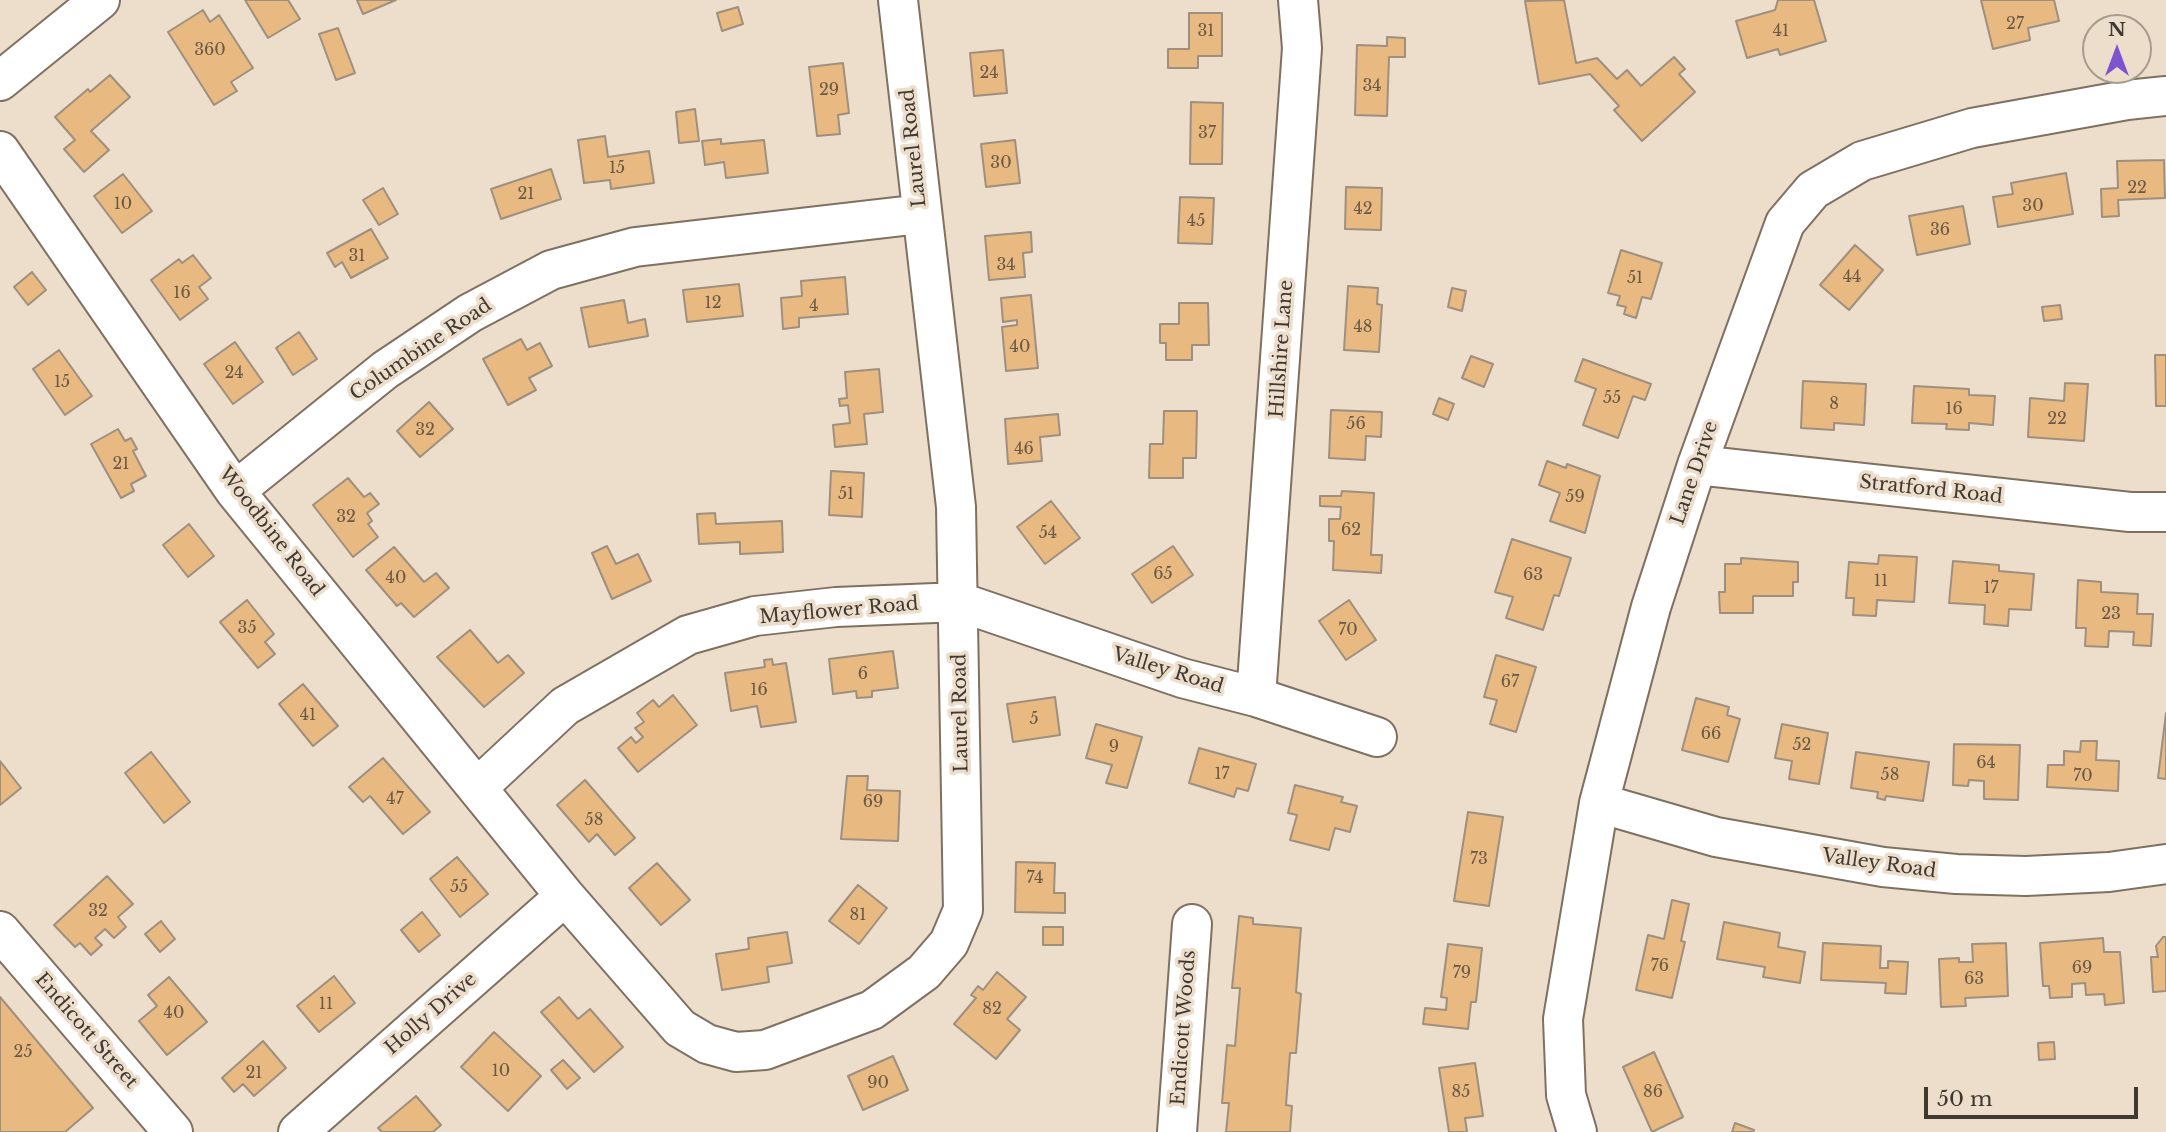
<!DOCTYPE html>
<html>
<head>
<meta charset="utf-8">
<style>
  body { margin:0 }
  #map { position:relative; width:2166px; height:1132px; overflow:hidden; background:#edddcb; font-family:"Libre Baskerville",serif }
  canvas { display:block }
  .north { position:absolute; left:2082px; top:14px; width:70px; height:70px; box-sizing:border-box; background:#edddcb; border:2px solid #a79b8e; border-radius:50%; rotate:0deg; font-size:19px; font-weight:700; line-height:28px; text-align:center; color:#3f3932 }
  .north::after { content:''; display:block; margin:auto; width:24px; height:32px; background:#7d54cd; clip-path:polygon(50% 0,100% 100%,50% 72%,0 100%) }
  .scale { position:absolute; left:1924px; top:1087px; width:214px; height:32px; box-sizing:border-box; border:4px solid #3f3932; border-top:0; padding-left:9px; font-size:21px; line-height:24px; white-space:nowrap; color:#3f3932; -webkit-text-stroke:5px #edddcb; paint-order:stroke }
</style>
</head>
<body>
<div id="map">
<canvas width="2166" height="1132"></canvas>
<div class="north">N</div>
<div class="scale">50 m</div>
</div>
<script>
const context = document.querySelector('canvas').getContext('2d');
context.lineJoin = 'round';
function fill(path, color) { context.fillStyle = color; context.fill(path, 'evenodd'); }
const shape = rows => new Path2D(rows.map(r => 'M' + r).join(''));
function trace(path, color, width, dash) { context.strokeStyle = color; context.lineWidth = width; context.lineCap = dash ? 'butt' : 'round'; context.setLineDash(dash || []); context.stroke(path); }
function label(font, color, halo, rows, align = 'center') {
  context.font = font + ' "Libre Baskerville",serif'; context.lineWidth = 7; context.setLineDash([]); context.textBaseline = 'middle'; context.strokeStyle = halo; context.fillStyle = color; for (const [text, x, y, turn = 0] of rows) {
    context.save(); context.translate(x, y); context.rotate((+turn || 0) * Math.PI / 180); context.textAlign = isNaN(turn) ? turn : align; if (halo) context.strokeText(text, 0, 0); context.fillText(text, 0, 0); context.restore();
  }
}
const building = shape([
  [245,0,288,0,300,19,268,38,245,0],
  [357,0,396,0,363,14,357,0],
  [1564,0,1576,63,1597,58,1617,79,1627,70,1641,86,1674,57,1685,69,1679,74,1695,92,1642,141,1614,110,1619,106,1590,74,1539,84,1525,1,1564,0],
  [1814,0,1826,41,1780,55,1778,49,1747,58,1736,21,1775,10,1778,0,1814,0],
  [1981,0,2054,0,2059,21,2028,28,2030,40,1993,49,1981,0],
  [738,7,743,24,722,31,717,13,738,7],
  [203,10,210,22,219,15,253,68,231,82,237,91,214,105,168,32,203,10],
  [1189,13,1222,13,1222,56,1198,56,1198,68,1168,68,1168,49,1189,49,1189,13],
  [338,28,355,73,336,80,319,34,338,28],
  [1387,37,1405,38,1405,57,1389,57,1387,116,1355,115,1357,45,1387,46,1387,37],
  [1003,50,1007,93,974,96,970,53,1003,50],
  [843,63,849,113,838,115,840,134,817,136,809,67,843,63],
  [110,75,130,97,91,131,109,150,84,172,64,149,75,140,55,117,88,89,90,92,110,75],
  [1191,102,1223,103,1222,164,1190,164,1191,102],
  [695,109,699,141,679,143,676,112,695,109],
  [605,136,608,157,649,151,654,183,611,189,610,180,584,183,578,140,605,136],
  [721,139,721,144,764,140,768,173,726,178,724,162,705,165,702,141,721,139],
  [1015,140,1020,183,986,187,981,144,1015,140],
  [2164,160,2165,198,2118,200,2119,216,2102,217,2101,189,2118,188,2117,161,2164,160],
  [551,169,561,199,501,219,491,189,551,169],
  [2066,173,2073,214,1998,227,1993,197,2013,194,2011,183,2066,173],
  [123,174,152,211,122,233,94,196,123,174],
  [1346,187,1382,188,1381,230,1345,229,1346,187],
  [383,188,398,214,379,225,363,200,383,188],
  [1180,197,1214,198,1212,244,1178,243,1180,197],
  [1963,206,1970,244,1917,255,1909,216,1963,206],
  [371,229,388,258,351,278,342,262,335,267,327,253,371,229],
  [1031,232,1032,252,1023,253,1025,277,989,280,985,236,1031,232],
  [1855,245,1883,270,1849,310,1820,285,1855,245],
  [1621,250,1662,263,1651,299,1642,297,1636,318,1624,314,1626,307,1617,305,1620,296,1608,293,1621,250],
  [193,255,211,278,199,287,208,299,180,320,151,280,179,259,182,263,193,255],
  [32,272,46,290,28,305,14,287,32,272],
  [845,277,848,314,799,318,799,327,783,329,781,298,802,296,801,281,845,277],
  [739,284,743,316,687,322,683,290,739,284],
  [1348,286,1378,288,1377,304,1382,305,1379,352,1344,350,1348,286],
  [1452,288,1466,291,1462,311,1448,307,1452,288],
  [1031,295,1038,368,1006,371,1002,327,1017,325,1017,320,1003,322,1001,298,1031,295],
  [624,300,628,323,645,319,648,336,589,347,581,308,624,300],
  [1179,303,1208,303,1209,345,1192,345,1192,360,1166,360,1166,343,1160,343,1160,324,1179,324,1179,303],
  [2060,305,2062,319,2044,321,2042,307,2060,305],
  [299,332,317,359,293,375,276,348,299,332],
  [521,339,527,350,540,343,552,366,529,378,536,390,508,405,483,359,521,339],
  [235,342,263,382,233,404,204,364,235,342],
  [59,350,92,396,65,415,33,369,59,350],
  [2155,355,2166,355,2166,406,2156,406,2155,355],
  [1471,356,1493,364,1484,387,1462,378,1471,356],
  [1583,359,1651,384,1645,400,1633,396,1618,438,1583,425,1596,389,1575,381,1583,359],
  [879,369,883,412,864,414,867,444,835,447,833,425,850,423,848,405,840,406,839,399,847,398,845,372,879,369],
  [1803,381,1866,384,1864,425,1834,423,1834,430,1801,428,1803,381],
  [2065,383,2088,384,2084,441,2028,437,2030,398,2064,401,2065,383],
  [1914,386,1969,389,1969,395,1995,396,1993,425,1969,423,1969,430,1946,429,1947,424,1912,423,1914,386],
  [1439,398,1454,404,1448,420,1433,414,1439,398],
  [429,402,453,429,420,457,397,431,429,402],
  [1331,410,1382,412,1381,437,1366,436,1365,460,1329,458,1331,410],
  [1164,411,1197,411,1196,458,1183,458,1183,478,1149,478,1150,444,1163,444,1164,411],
  [1058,414,1060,435,1040,437,1042,461,1008,464,1005,419,1058,414],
  [118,429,125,441,131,438,137,449,133,451,146,476,131,484,134,491,121,498,91,444,118,429],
  [1547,461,1566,468,1567,464,1600,476,1585,533,1550,521,1560,493,1539,485,1547,461],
  [831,471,864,473,862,517,829,515,831,471],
  [348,478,364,497,370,493,379,504,367,513,372,521,368,524,378,537,353,557,313,505,348,478],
  [1342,491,1374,493,1371,555,1382,555,1381,573,1333,570,1334,541,1329,541,1329,519,1340,519,1341,507,1320,506,1320,496,1341,496,1342,491],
  [1051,501,1080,538,1045,564,1017,527,1051,501],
  [715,513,716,524,782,521,783,552,740,554,740,542,699,544,697,514,715,513],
  [189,524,214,556,188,577,163,545,189,524],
  [1512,539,1571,558,1559,596,1554,595,1543,630,1506,618,1513,597,1495,592,1512,539],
  [607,546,616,564,638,554,651,581,612,599,592,553,607,546],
  [1173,546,1193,575,1152,603,1132,574,1173,546],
  [394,547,424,582,436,573,449,588,414,617,401,603,397,606,366,570,394,547],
  [1879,555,1917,557,1914,602,1877,600,1876,616,1853,615,1854,598,1846,598,1849,562,1878,564,1879,555],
  [1741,558,1798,562,1798,582,1793,582,1793,596,1753,596,1753,613,1720,613,1719,592,1725,592,1725,564,1741,564,1741,558],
  [1953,561,1999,565,1999,571,2034,574,2031,610,2009,609,2008,626,1984,624,1985,605,1949,603,1953,561],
  [2078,580,2101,582,2101,592,2138,594,2137,614,2153,614,2151,646,2133,645,2134,632,2109,631,2108,647,2085,646,2086,628,2076,628,2078,580],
  [247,600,274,634,265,642,275,654,258,668,220,622,247,600],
  [1349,600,1376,640,1346,660,1319,621,1349,600],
  [470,630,498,663,508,655,524,673,484,707,437,657,470,630],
  [893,651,898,688,872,691,872,697,857,698,856,691,833,694,829,659,893,651],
  [1496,655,1536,667,1516,732,1490,724,1497,700,1484,697,1496,655],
  [772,659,773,665,786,663,796,722,761,727,757,706,731,711,725,673,765,667,764,660,772,659],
  [303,684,338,726,313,746,279,704,303,684],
  [673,695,697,725,638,772,618,748,631,737,636,743,643,737,635,728,644,722,637,713,653,700,659,707,673,695],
  [1055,697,1060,735,1013,742,1007,704,1055,697],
  [1696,698,1729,707,1727,715,1740,719,1728,762,1682,750,1696,698],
  [2166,713,2166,779,2158,778,2166,713],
  [1096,724,1142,737,1127,788,1106,783,1112,765,1086,758,1096,724],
  [1782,724,1828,733,1819,784,1789,779,1792,761,1775,758,1782,724],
  [2081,741,2097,741,2096,760,2119,761,2118,791,2047,787,2048,765,2064,765,2064,751,2080,752,2081,741],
  [1954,744,2020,745,2018,800,1984,799,1984,781,1969,780,1968,786,1953,785,1954,744],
  [1199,748,1256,764,1248,791,1237,788,1234,797,1189,783,1199,748],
  [151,752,190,802,164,823,125,773,151,752],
  [1856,752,1929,762,1923,801,1886,796,1885,800,1877,798,1878,792,1851,788,1856,752],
  [383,758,430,812,403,834,370,796,363,802,349,787,383,758],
  [0,761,21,788,0,805,0,761],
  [847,776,868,776,867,790,900,791,898,841,841,839,847,776],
  [585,780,635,838,615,855,597,834,589,842,557,805,585,780],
  [1295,785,1343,797,1341,802,1357,806,1350,832,1335,828,1329,850,1290,840,1297,815,1288,813,1295,785],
  [1468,812,1503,817,1489,906,1454,901,1468,812],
  [457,857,488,894,460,917,430,879,457,857],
  [1016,862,1055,863,1054,893,1065,893,1065,913,1015,912,1016,862],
  [657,863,690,900,661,925,629,888,657,863],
  [107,876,133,904,118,917,126,927,114,938,105,929,95,938,102,945,91,955,80,943,75,947,54,925,107,876],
  [858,885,887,908,859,944,829,921,858,885],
  [1672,900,1689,904,1681,941,1685,942,1672,998,1636,990,1648,935,1664,939,1672,900],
  [422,912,440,935,419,952,401,930,422,912],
  [1239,916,1253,918,1253,924,1301,928,1296,992,1301,994,1296,1053,1290,1053,1286,1105,1292,1106,1290,1132,1226,1132,1229,1103,1222,1103,1227,1045,1235,1046,1240,988,1232,988,1239,916],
  [161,921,175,939,160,952,145,934,161,921],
  [1724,922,1780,933,1778,947,1805,952,1800,983,1763,977,1765,967,1717,959,1724,922],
  [1043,927,1063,927,1063,945,1043,945,1043,927],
  [787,932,792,963,767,967,769,982,722,990,716,954,749,949,748,938,787,932],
  [2163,937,2166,937,2166,991,2153,992,2151,957,2158,957,2156,946,2163,937],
  [2103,938,2104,952,2120,952,2124,1003,2105,1005,2104,994,2086,995,2085,983,2072,984,2072,997,2050,998,2049,986,2043,986,2040,943,2103,938],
  [1823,943,1881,946,1880,968,1888,968,1888,961,1908,962,1906,994,1885,993,1886,983,1821,980,1823,943],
  [2006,943,2008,996,1965,998,1966,1006,1941,1007,1939,959,1959,958,1959,962,1973,962,1972,944,2006,943],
  [1448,944,1482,948,1476,1002,1471,1002,1468,1029,1423,1024,1425,1008,1446,1010,1447,998,1441,997,1448,944],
  [997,972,1026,997,1007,1019,1020,1030,996,1059,954,1024,976,998,971,995,978,986,983,990,997,972],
  [334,976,355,1003,319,1032,297,1006,334,976],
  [169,977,207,1022,167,1055,139,1021,157,1006,148,995,169,977],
  [0,997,93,1108,65,1132,0,1132,0,997],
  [559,997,578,1019,590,1009,623,1047,594,1072,541,1012,559,997],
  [494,1032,541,1076,508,1111,461,1067,494,1032],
  [263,1041,286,1068,254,1096,243,1084,234,1092,222,1078,263,1041],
  [2054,1042,2055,1059,2039,1060,2038,1043,2054,1042],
  [1654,1052,1683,1117,1652,1132,1623,1067,1654,1052],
  [893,1056,908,1090,863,1110,848,1076,893,1056],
  [563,1060,580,1078,567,1089,551,1070,563,1060],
  [1475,1063,1483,1116,1465,1118,1467,1132,1449,1132,1439,1068,1475,1063],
  [416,1096,441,1125,433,1132,382,1132,378,1128,416,1096],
  [1735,1123,1754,1130,1753,1132,1732,1132,1735,1123]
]);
const minor = shape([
  [0,151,235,491,565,896,680,1028,707,1044,736,1052,765,1050,872,1010,924,972,949,943,963,910,956,507,898,0],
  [1697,465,2130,512,2166,512],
  [235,491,385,370,470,313,551,270,635,247,921,214],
  [1256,697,1302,48,1298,0],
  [477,788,565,706,688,635,755,616,836,607,960,602,1182,678,1256,697,1377,737],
  [1599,803,1716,837,1883,867,1956,874,2026,876,2109,872,2166,864],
  [0,931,173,1132],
  [298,1132,565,896],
  [1177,1132,1192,924],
  [1577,1132,1566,1095,1563,1019,1599,803,1651,607,1697,465,1785,223,1813,190,1862,161,1972,128,2127,100,2166,96]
]);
const major = shape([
  [0,81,100,0]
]);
const numberNames = [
  ["27",2015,24],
  ["31",1206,31],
  ["41",1781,31],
  ["360",210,50],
  ["24",989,73],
  ["34",1372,86],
  ["29",829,90],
  ["37",1207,133],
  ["30",1001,163],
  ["15",617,168],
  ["22",2137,188],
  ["21",526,194],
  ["10",123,204],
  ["30",2033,206],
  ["42",1363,209],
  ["45",1196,221],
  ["36",1940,230],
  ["31",357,256],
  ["34",1006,265],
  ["44",1852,277],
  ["51",1635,278],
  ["16",182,293],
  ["12",713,303],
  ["4",814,306],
  ["48",1363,327],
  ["40",1020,347],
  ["24",234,373],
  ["15",62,382],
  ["55",1612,398],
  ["8",1834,404],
  ["16",1954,409],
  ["22",2057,419],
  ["56",1356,424],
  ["32",425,430],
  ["46",1024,449],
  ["21",121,464],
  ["51",846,494],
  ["59",1575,497],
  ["32",346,517],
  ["62",1351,530],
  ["54",1048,533],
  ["65",1163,574],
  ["63",1533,575],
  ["40",396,578],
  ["11",1881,581],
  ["17",1991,588],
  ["23",2111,614],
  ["35",247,628],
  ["70",1348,630],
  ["6",863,674],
  ["67",1510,682],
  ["16",759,690],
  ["41",308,715],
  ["5",1034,719],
  ["66",1711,734],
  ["52",1802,745],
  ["9",1114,747],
  ["64",1986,763],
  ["17",1222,774],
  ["58",1890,775],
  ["70",2083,776],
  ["47",395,799],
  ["69",873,802],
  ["58",594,820],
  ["73",1479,859],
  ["74",1035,878],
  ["55",459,887],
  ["32",98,911],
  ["81",858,915],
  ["76",1660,966],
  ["69",2082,968],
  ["79",1462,973],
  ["63",1974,979],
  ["11",326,1004],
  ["82",992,1009],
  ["40",174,1013],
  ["25",23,1052],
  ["10",501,1071],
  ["21",254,1073],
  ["90",878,1083],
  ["85",1461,1092],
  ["86",1653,1092]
];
const streetNames = [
  ["Laurel Road",914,148,-96],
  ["Hillshire Lane",1282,349,-86],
  ["Columbine Road",421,350,-34],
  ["Lane Drive",1695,473,-71],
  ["Stratford Road",1931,490,6],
  ["Woodbine Road",271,532,52],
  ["Mayflower Road",839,611,-5],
  ["Valley Road",1168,671,17],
  ["Laurel Road",961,713,-91],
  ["Valley Road",1879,864,8],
  ["Holly Drive",431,1014,-41],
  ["Endicott Woods",1184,1028,-86],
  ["Endicott Street",86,1031,49]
];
fill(building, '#e8b980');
trace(building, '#9e8f7f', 2);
trace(minor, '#7f7161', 42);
trace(major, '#7f7161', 42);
trace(minor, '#fff', 38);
trace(major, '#fff', 38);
label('16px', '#695946', null, numberNames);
label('19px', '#3f3932', '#edddcb', streetNames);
</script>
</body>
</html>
